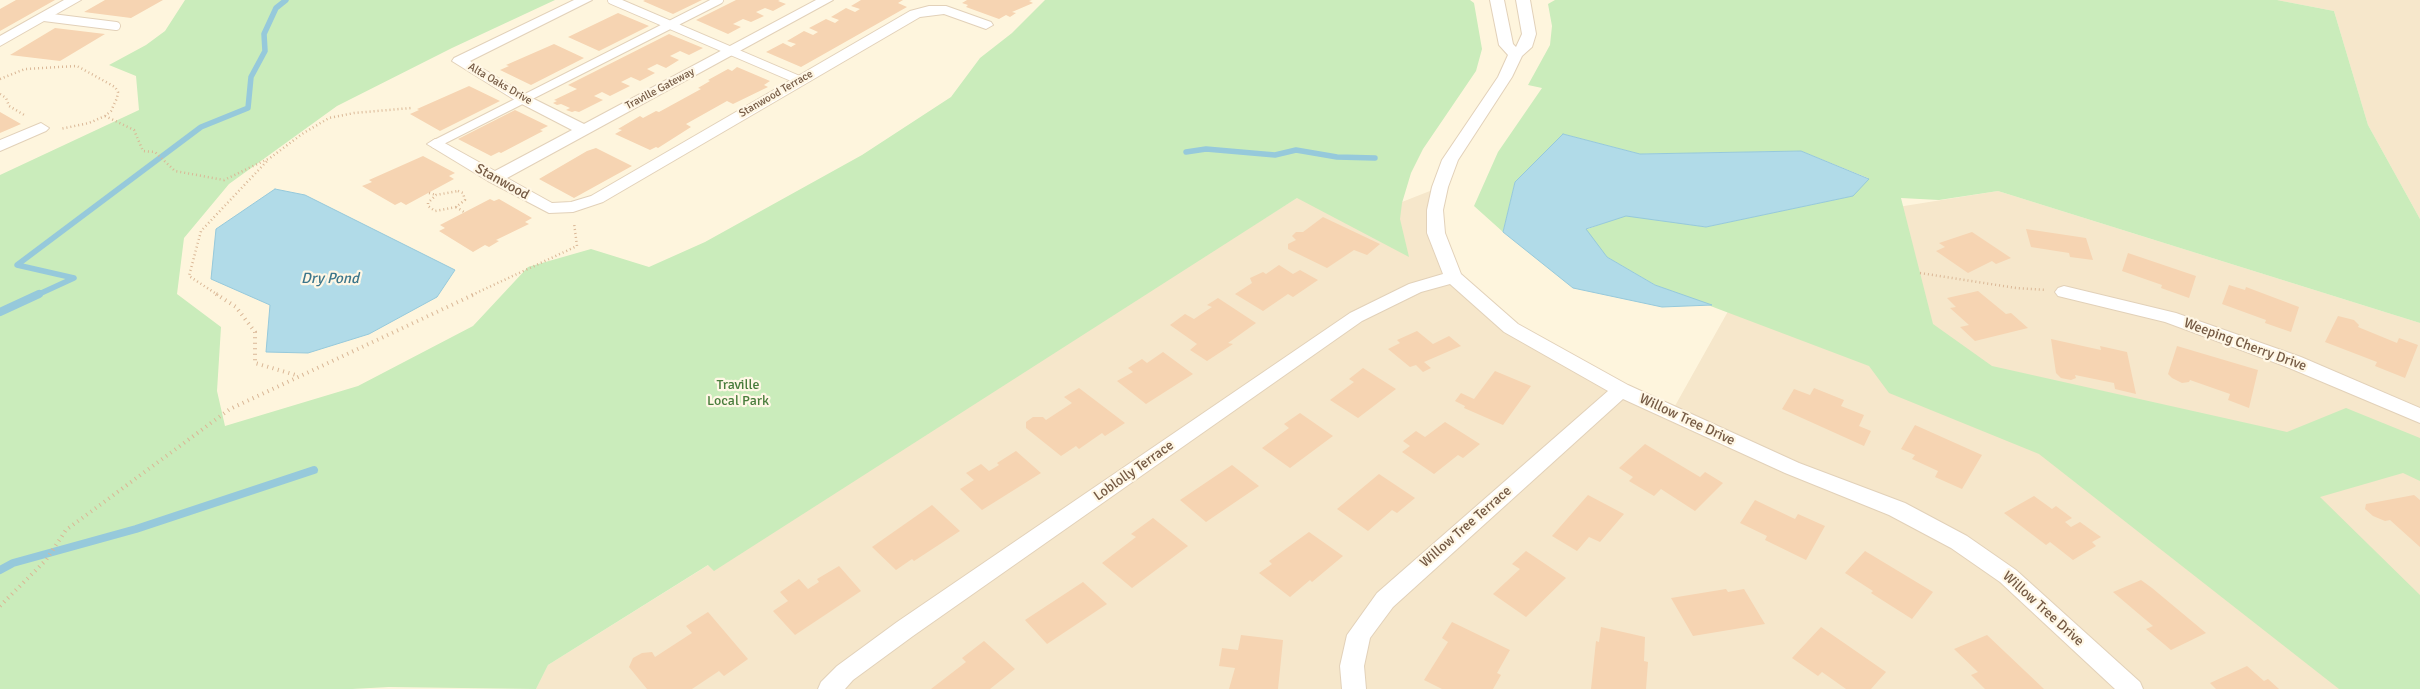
<!DOCTYPE html>
<html>
<head>
<meta charset="utf-8">
<style>
  body { margin:0 }
  canvas { display:block; background:#fef5dd }
</style>
</head>
<body>
<canvas width="2420" height="689"></canvas>
<script>
const context = document.querySelector('canvas').getContext('2d');
context.lineJoin = 'round';
function fill(path, color) { context.fillStyle = color; context.fill(path, 'evenodd'); }
const shape = rows => new Path2D(rows.map(r => 'M' + r).join(''));
function trace(path, color, width, dash) { context.strokeStyle = color; context.lineWidth = width; context.lineCap = dash ? 'butt' : 'round'; context.setLineDash(dash || []); context.stroke(path); }
function label(font, color, halo, rows, align = 'center') {
  context.font = font + ' Signika,sans-serif'; context.lineWidth = 4.5; context.setLineDash([]); context.textBaseline = 'middle'; context.strokeStyle = halo; context.fillStyle = color; for (const [text, x, y, turn = 0] of rows) {
    context.save(); context.translate(x, y); context.rotate((+turn || 0) * Math.PI / 180); context.textAlign = isNaN(turn) ? turn : align; if (halo) context.strokeText(text, 0, 0); context.fillText(text, 0, 0); context.restore();
  }
}
const residential = shape([
  [2277,0,2420,0,2420,219,2368,125,2334,11],
  [1440,187,1435,210,1453,277,1483,305,1671,413,1731,306,1879,210,1998,191,2420,323,2420,689,536,689,548,665,1297,198,1402,202]
]);
const green = shape([
  [185,0,555,0,452,48,337,106,229,184,184,238,177,294,221,327,217,391,225,426,358,386,473,326,528,267,591,249,649,267,705,242,862,155,951,97,980,58,1012,33,1045,0,1470,0,1474,3,1482,49,1476,71,1423,149,1411,173,1402,203,1400,219,1409,257,1297,198,714,571,708,565,548,665,536,689,389,687,352,689,0,689,0,175,139,110,136,76,109,65,146,45,165,31],
  [1555,0,2277,0,2334,11,2368,125,2420,219,2420,323,1998,191,1939,200,1901,198,1933,324,1992,366,2287,432,2346,408,2420,438,2420,481,2403,473,2320,497,2420,595,2420,689,2339,689,2039,454,1889,393,1869,366,1655,285,1607,257,1585,230,1626,215,1706,227,1852,196,1868,178,1801,151,1640,154,1563,134,1515,182,1503,232,1474,206,1498,152,1542,88,1528,85,1550,45,1552,26,1548,4]
]);
const water = shape([
  [1563,134,1640,154,1801,151,1869,179,1853,196,1706,227,1626,216,1586,229,1607,257,1655,285,1712,305,1662,307,1573,288,1503,232,1515,182,1563,134],
  [275,189,305,195,455,270,437,297,369,334,308,353,266,352,270,305,211,279,216,229,275,189]
]);
const streamFar1 = shape([
  [1186,152,1206,149,1275,155,1296,150,1337,157,1375,158],
  [37,295,74,278,17,265,201,127,248,108,251,77,265,51,264,34,276,8,286,0]
]);
const stream = shape([
  [0,312,39,294],
  [0,570,13,563,136,529,314,470]
]);
const building = shape([
  [16,0,55,0,0,31,0,9],
  [105,0,163,0,131,18,84,12],
  [645,0,702,0,673,14,643,1],
  [736,0,780,0,778,1,786,4,773,11,765,8,756,12,764,16,751,22,743,19,733,24,741,27,728,34,696,20],
  [861,0,903,0,898,3,907,7,801,67,766,52,783,43,791,47,796,44,787,41,804,31,813,35,818,32,809,28,826,19,835,23,839,20,831,17,846,8,855,12,860,9,851,6],
  [967,0,1032,0,1029,1,1033,3,1012,12,1016,13,1010,17,1006,15,999,19,966,7,968,5,962,3],
  [618,13,649,26,599,51,568,37],
  [55,28,105,34,60,61,10,55],
  [669,34,703,48,689,55,680,51,670,56,679,60,666,68,657,64,647,69,655,73,640,81,631,77,621,82,630,86,610,96,602,92,594,96,603,100,579,112,575,111,572,112,566,110,570,108,561,104,557,105,553,103,557,101,554,100,577,89,568,85],
  [554,44,584,58,531,85,500,70,509,66,506,65],
  [737,67,770,81,764,85,768,87,733,104,727,101,686,124,691,127,658,148,656,147,650,150,615,134,622,130,618,129,640,116,643,118,656,111,659,112,701,89,698,88,710,81,708,80,728,69,732,71],
  [469,86,500,101,440,131,410,114,419,110,417,109],
  [515,110,548,126,540,130,543,131,501,153,499,152,491,156,458,139],
  [0,112,21,124,0,133],
  [596,148,632,166,574,198,539,179,587,151],
  [423,156,455,173,449,176,454,179,406,205,401,202,395,205,362,186,372,182,369,180],
  [490,199,494,201,499,199,532,218,525,222,529,224,496,240,499,241,489,247,485,245,473,252,439,231,445,228,440,225],
  [1323,217,1380,244,1367,255,1354,250,1327,268,1288,249,1288,244,1296,240,1292,236,1296,232,1303,232],
  [2026,229,2086,238,2093,260,2070,257,2069,253,2031,247],
  [1972,232,2011,258,1996,264,1992,261,1968,273,1936,251,1945,247,1939,243],
  [2128,253,2196,276,2189,298,2161,288,2162,285,2122,271],
  [1279,265,1293,274,1300,270,1318,280,1293,297,1288,294,1263,311,1235,294,1252,283,1250,278,1263,272,1266,274],
  [2229,285,2245,290,2246,287,2299,307,2291,332,2265,323,2266,320,2222,304],
  [1978,291,2006,314,2011,313,2028,328,1975,341,1960,327,1969,325,1950,308,1956,307,1947,298],
  [1218,298,1256,323,1228,343,1233,344,1207,361,1190,350,1197,344,1170,325,1185,314,1194,319,1212,307,1207,305],
  [2338,316,2354,320,2359,325,2358,327,2397,343,2399,338,2418,345,2405,378,2375,366,2377,362,2325,342],
  [1417,331,1433,344,1449,336,1461,346,1424,362,1431,368,1423,372,1416,365,1410,367,1388,349,1400,343,1397,340],
  [2051,339,2101,350,2100,346,2127,352,2136,394,2115,389,2114,383,2075,375,2076,378,2071,380,2061,378,2056,373],
  [2177,346,2258,370,2249,408,2228,400,2230,394,2190,380,2189,382,2182,383,2172,378,2168,374],
  [1163,352,1193,374,1146,404,1117,381,1133,372,1128,368,1142,359,1147,363],
  [1363,368,1396,389,1358,418,1330,400,1354,382,1349,379],
  [1495,371,1531,386,1503,425,1464,408,1465,406,1455,401,1461,393,1474,399],
  [1079,388,1125,423,1105,436,1102,433,1079,449,1076,446,1061,456,1026,428,1026,422,1033,417,1043,417,1046,420,1072,403,1064,397],
  [1814,388,1844,400,1841,406,1864,415,1859,426,1871,431,1864,446,1782,409,1794,389,1810,395],
  [1300,413,1333,436,1290,468,1262,448,1289,428,1284,424],
  [1445,422,1480,444,1463,458,1458,455,1434,474,1402,452,1410,446,1403,441,1416,431,1425,437],
  [1915,425,1982,455,1962,489,1935,477,1938,471,1912,459,1915,455,1901,449],
  [1645,444,1700,477,1705,472,1723,483,1695,511,1661,489,1654,496,1629,481,1633,477,1619,468],
  [1016,451,1041,473,982,510,960,489,974,480,966,473,981,464,989,471,999,465,997,463],
  [1232,465,1259,486,1206,522,1180,500],
  [1379,474,1415,498,1397,513,1392,510,1368,531,1337,509],
  [1588,495,1624,514,1600,542,1589,537,1577,551,1552,536],
  [2414,495,2420,500,2420,547,2390,520,2385,521,2373,516,2365,509,2366,504],
  [2034,496,2052,509,2056,506,2072,518,2065,522,2071,527,2080,522,2101,537,2092,542,2096,546,2073,560,2050,542,2046,545,2004,513],
  [1755,500,1795,519,1798,514,1825,526,1806,560,1765,540,1767,536,1740,523],
  [932,505,960,531,914,561,912,559,896,570,872,547],
  [1153,518,1188,546,1132,588,1102,563,1136,537,1131,534],
  [1309,532,1343,556,1312,582,1310,580,1290,597,1259,573,1272,564,1269,561],
  [1526,551,1566,578,1526,617,1493,594,1520,569,1512,564],
  [1865,551,1933,592,1912,619,1871,593,1873,591,1845,573],
  [839,566,861,591,795,635,773,611,788,601,780,592,799,579,808,589,819,582,817,579],
  [2141,580,2152,588,2206,633,2171,650,2146,629,2153,626,2113,592],
  [1083,582,1107,604,1047,644,1025,620],
  [1726,589,1728,592,1744,589,1765,624,1693,636,1671,598],
  [708,612,748,659,724,676,719,671,692,689,647,689,629,667,633,658,642,653,652,652,655,657,692,633,686,626],
  [1452,622,1510,650,1497,673,1501,675,1493,689,1442,689,1424,680,1448,642,1442,638],
  [1601,627,1645,637,1644,661,1648,662,1646,689,1591,689,1596,641,1599,642],
  [1821,627,1886,672,1871,689,1846,689,1822,672,1818,676,1792,658],
  [1241,635,1283,640,1278,689,1229,689,1235,668,1219,666,1222,648,1238,650],
  [1987,635,2044,689,1985,689,1971,675,1978,672,1954,649],
  [984,641,1015,669,990,689,931,689,966,662,962,658],
  [2247,666,2264,681,2268,679,2279,689,2216,689,2210,683]
]);
const pathFar1 = shape([
  [0,79,25,69,77,66,115,87,118,92,117,98,111,111,105,116,89,123,60,129],
  [0,94,6,98,9,106,26,116],
  [105,116,134,130,143,151,155,152,175,171,224,180,270,158,302,134,329,118,354,113,411,108],
  [458,191,463,193,465,200,456,207,435,211,428,206,428,203,436,195,458,191],
  [429,193,436,195],
  [456,207,464,212],
  [1920,273,2016,288,2046,290],
  [218,295,189,276,201,231,268,160],
  [472,295,577,246,574,223]
]);
const path = shape([
  [216,294,236,307,255,332,255,363,299,376],
  [0,606,46,560,66,530,230,409,475,294]
]);
const lane = shape([
  [612,0,799,80],
  [44,17,116,26],
  [435,144,719,0]
]);
const street = shape([
  [64,0,81,0,0,46,0,36,64,0],
  [574,0,592,0,470,61,528,96,584,124,816,0,833,0,507,178,552,203,571,202,591,196,910,11,929,6,946,6,991,22,993,25,986,29,944,14,920,17,603,202,573,212,549,213,488,181,427,144,435,139,441,141,495,171,572,130,518,102,452,61,454,58,574,0],
  [1490,0,1504,0,1513,44,1516,47,1522,34,1516,0,1530,0,1536,34,1532,47,1522,56,1512,77,1458,160,1448,187,1443,210,1445,233,1461,274,1518,324,1628,385,1799,463,1905,503,1967,536,2016,570,2140,682,2143,689,2115,689,2000,582,1951,548,1889,515,1785,473,1623,399,1393,607,1370,638,1364,666,1366,689,1342,689,1340,666,1347,635,1377,593,1608,391,1504,332,1450,284,1421,292,1362,321,913,636,853,680,845,689,818,689,821,682,837,666,897,622,1350,313,1409,284,1443,274,1427,233,1427,210,1432,187,1442,160,1498,77,1508,55,1499,45,1490,0],
  [41,123,49,128,46,131,0,151,0,140,41,123],
  [2064,286,2176,313,2301,357,2420,408,2420,423,2287,367,2165,322,2058,296,2055,292,2058,288,2064,286]
]);
const farStreetnames = [
  ["Alta Oaks Drive",500,84,30],
  ["Traville Gateway",660,89,-28],
  ["Stanwood Terrace",776,94,-30]
];
const streetNames = [
  ["Stanwood",502,182,29],
  ["Weeping Cherry Drive",2245,345,20],
  ["Willow Tree Drive",1687,420,25],
  ["Loblolly Terrace",1134,471,-35],
  ["Willow Tree Terrace",1466,527,-41],
  ["Willow Tree Drive",2043,609,42]
];
const parkNames = [
  ["Traville",738,385],
  ["Local Park",738,401]
];
const waterNames = [
  ["Dry Pond",330,279]
];
fill(residential, '#f6e7cb');
fill(green, '#caecbb');
fill(water, '#b1dbe8');
trace(water, '#96c9db', 1);
trace(streamFar1, '#96c9db', 5.5);
trace(stream, '#96c9db', 8);
fill(building, '#f6d4b2');
trace(lane, '#e2d1b9', 10);
trace(street, '#e2d1b9', 2);
trace(pathFar1, '#dab796', 2.5, [1, 3]);
trace(path, '#dab796', 4, [1, 4.5]);
trace(lane, '#fff', 8);
fill(street, '#fff');
label('11px', '#755a44', '#fff7e5', farStreetnames);
label('14px', '#755a44', '#fff7e5', streetNames);
label('14px', '#487c3b', '#fff7e5', parkNames);
label('italic 15px', '#3c768b', '#fff7e5', waterNames);
</script>
</body>
</html>
